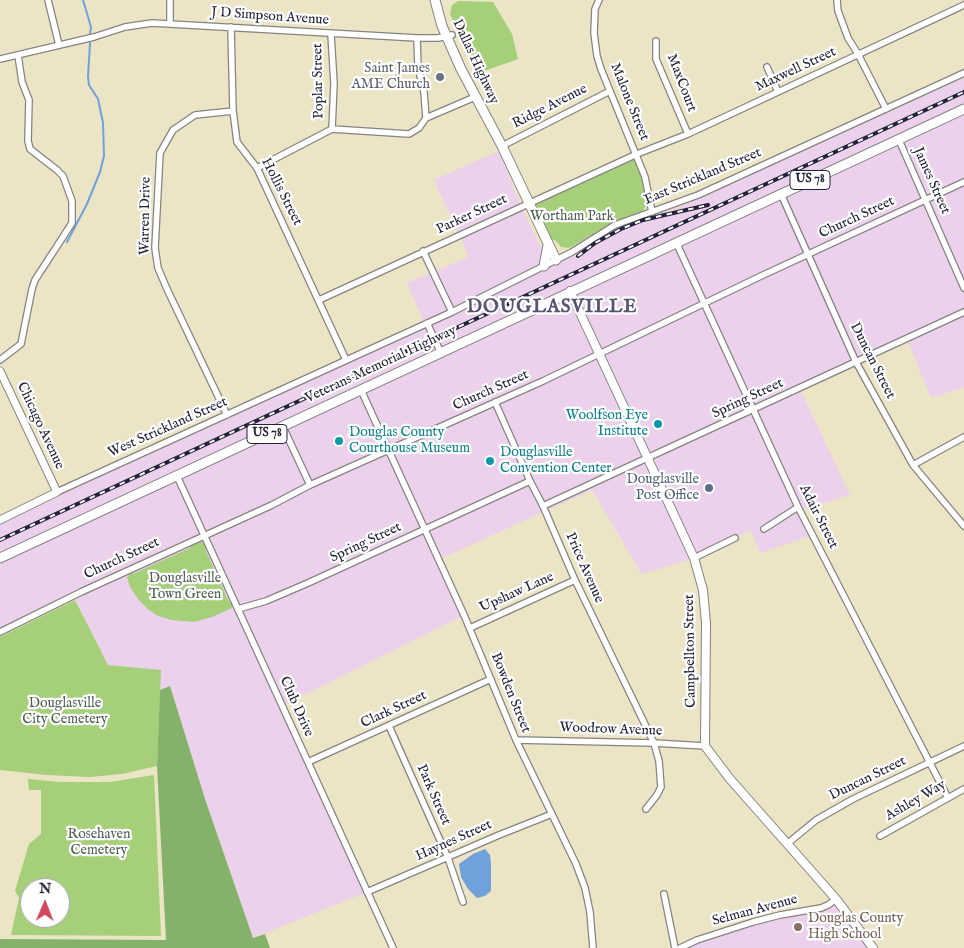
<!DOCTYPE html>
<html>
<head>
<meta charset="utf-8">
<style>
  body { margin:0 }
  #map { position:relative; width:964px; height:948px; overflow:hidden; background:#ebe4c5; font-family:"IM FELL English",serif }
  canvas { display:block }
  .north { position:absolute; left:20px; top:878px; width:50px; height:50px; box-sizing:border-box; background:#fff; border:1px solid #a7a7b1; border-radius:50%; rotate:1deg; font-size:14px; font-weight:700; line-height:20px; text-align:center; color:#22223b }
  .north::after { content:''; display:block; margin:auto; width:18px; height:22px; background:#d1495b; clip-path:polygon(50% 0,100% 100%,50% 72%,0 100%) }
</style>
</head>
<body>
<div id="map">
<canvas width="964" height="948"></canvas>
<div class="north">N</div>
</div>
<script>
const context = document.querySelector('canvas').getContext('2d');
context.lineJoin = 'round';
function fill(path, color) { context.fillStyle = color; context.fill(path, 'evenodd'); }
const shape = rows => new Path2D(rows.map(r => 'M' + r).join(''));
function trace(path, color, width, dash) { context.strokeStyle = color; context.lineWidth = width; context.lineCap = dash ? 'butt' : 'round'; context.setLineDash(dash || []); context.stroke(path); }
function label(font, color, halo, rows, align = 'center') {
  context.font = font + ' "IM FELL English",serif'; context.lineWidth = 4.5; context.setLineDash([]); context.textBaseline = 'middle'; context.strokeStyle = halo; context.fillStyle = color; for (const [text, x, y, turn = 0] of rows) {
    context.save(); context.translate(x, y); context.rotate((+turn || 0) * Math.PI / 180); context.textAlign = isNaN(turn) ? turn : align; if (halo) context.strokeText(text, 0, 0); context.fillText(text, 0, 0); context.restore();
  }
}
const built = shape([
  [964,78,964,387,931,398,907,339,800,389,850,495,801,510,813,535,760,553,751,530,694,558,642,574,592,490,442,558,464,615,282,706,367,892,253,938,206,802,170,686,160,690,160,670,108,665,72,593,53,607,0,632,0,520,425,324,407,283,469,257,434,180,499,151,519,202,546,258,578,251,616,228,652,212,670,211],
  [836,899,873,948,680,948,753,922,821,908]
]);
const green = shape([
  [458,1,493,2,512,34,518,59,476,74,450,14,452,5],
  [635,159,644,184,646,206,643,211,613,222,569,248,561,247,555,240,552,240,534,205],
  [200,541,204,543,207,548,206,551,228,600,232,604,232,608,212,617,194,622,171,620,156,615,149,610,138,599,130,587,127,577,130,574,135,573,190,548,191,546],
  [75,600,108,665,161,670,157,766,122,774,90,777,47,775,0,770,0,637],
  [154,775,161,936,11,935,19,898,15,891,29,844,41,834,41,790,29,790,28,779,60,782,110,782],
  [30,888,60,888,60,918,30,918]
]);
const forest = shape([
  [170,686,206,802,253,938,265,934,270,948,0,948,0,939,166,940,157,766,160,690]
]);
const water = shape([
  [485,849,490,855,491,864,491,891,485,896,477,898,468,889,461,877,459,864,473,854]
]);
const stream = shape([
  [83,0,91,27,90,34],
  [67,242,87,204,100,172,104,156,103,123,98,99,89,85,88,77,90,43]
]);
const minor = shape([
  [48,0,59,45],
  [599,0,595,9,594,33,597,56,601,69,645,177,652,212],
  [837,0,838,11,848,38,858,54,886,109],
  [170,23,170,0],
  [231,27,233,111,237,142,257,168,346,360],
  [331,34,334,84,332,129],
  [656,41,656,59,688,134],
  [0,59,94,37,125,27,152,23,417,38,438,38,452,35],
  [767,67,778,92],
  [426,118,475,97],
  [899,140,964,288],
  [502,146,610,91],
  [257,168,332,129,409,134,419,128,426,118,424,92,418,67,417,38],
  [781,194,856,362,913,465,964,526],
  [676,242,798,507,948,798],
  [423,251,452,312],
  [319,300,637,154,688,134,964,5],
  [427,323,441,353],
  [0,360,21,344,32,289,35,280,72,223,72,201,63,176,57,170,30,149,28,141,29,100,22,82,18,55],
  [361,390,464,615,516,740,576,864,585,888,590,912,593,948],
  [495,402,530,481,543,506,575,580,654,743,659,761,661,787,657,795,646,809],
  [227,415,167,289,158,268,155,248,160,153,173,130,195,115,233,111],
  [283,427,310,485],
  [913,465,964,437],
  [177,476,393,948],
  [57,492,452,312,572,252,615,225,698,195,964,73],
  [543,506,964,312],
  [764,529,798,507],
  [694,558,735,538],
  [238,609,266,601,308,583,530,481],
  [470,628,575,580],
  [0,632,81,592,272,505,310,485,543,381,761,276,964,182],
  [389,726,448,858,463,902],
  [516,740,654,743,705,746],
  [308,762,491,679],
  [880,836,964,789],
  [788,843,816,820,853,799,964,746],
  [367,892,499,835,552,814],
  [664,894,675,948],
  [680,948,697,940,753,922,780,915,821,908,828,905,836,899]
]);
const tertiary = shape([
  [0,371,57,492,0,520]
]);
const secondary = shape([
  [570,291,694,558,703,590,706,623,705,746,730,779,836,899,873,948]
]);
const primary = shape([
  [435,0,442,26,461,69,502,146,556,260],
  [544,266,548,245],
  [0,558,964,109]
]);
const rail = shape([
  [578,256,595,243,621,229,643,220,708,205],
  [0,540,964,92]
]);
const markers = [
  [440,77,5,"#6b7280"],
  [658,424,5,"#0f9aa8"],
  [339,441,5,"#0f9aa8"],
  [490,461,5,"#0f9aa8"],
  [709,488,5,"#5c6f8a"],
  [798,927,5,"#8d6e63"]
];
const shields = [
  [810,180,40],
  [267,434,40]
];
const shieldNames = [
  ["US 78",810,180],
  ["US 78",267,434]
];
const streetNames = [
  ["J D Simpson Avenue",270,17,4],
  ["Dallas Highway",475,62,65],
  ["Maxwell Street",796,70,-25],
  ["Poplar Street",319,81,-91],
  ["MaxCourt",681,83,69],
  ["Malone Street",629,102,68],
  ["Ridge Avenue",550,107,-27],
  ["East Strickland Street",703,177,-23],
  ["James Street",931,181,66],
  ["Hollis Street",281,192,63],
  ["Parker Street",472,215,-25],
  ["Warren Drive",146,216,-89],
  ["Church Street",857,218,-25],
  ["Duncan Street",872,361,63],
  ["Veterans Memorial Highway",381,365,-25],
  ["Church Street",491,391,-24],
  ["Spring Street",748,399,-25],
  ["Chicago Avenue",40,426,65],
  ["West Strickland Street",168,428,-24],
  ["Adair Street",818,517,63],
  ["Spring Street",366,543,-25],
  ["Church Street",122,559,-25],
  ["Price Avenue",584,568,66],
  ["Upshaw Lane",517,593,-24],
  ["Campbellton Street",691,651,-91],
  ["Bowden Street",510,693,68],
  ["Club Drive",296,707,66],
  ["Clark Street",394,710,-25],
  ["Woodrow Avenue",611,730,2],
  ["Duncan Street",868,779,-26],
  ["Park Street",433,795,66],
  ["Ashley Way",916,801,-30],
  ["Haynes Street",454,841,-24],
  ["Selman Avenue",755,911,-15]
];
const worshipNames = [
  ["Saint James",430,69],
  ["AME Church",430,85]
];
const parkNames = [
  ["Wortham Park",572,217],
  ["Douglasville",185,579],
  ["Town Green",185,595],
  ["Douglasville",65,704],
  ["City Cemetery",65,720],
  ["Rosehaven",99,835],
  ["Cemetery",99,851]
];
const cultureNames = [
  ["Woolfson Eye",648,416,"right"],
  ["Institute",648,432,"right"],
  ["Douglas County",349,433],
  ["Courthouse Museum",349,449],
  ["Douglasville",500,453],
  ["Convention Center",500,469]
];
const serviceNames = [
  ["Douglasville",699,480],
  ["Post Office",699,496]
];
const educationNames = [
  ["Douglas County",808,919],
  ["High School",808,935]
];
const districtNames = [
  ["DOUGLASVILLE",552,308]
];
fill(built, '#ebd1eb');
fill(green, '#a6cf7a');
fill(forest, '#84b26a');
fill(water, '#70a1db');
trace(stream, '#70a1db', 2);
trace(minor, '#868380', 8);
trace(tertiary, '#868380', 9);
trace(secondary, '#868380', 10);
trace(primary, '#868380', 11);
trace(minor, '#fff', 5.5);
trace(tertiary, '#fff', 7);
trace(secondary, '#fff', 8);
trace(primary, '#fff', 9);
trace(rail, '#22223b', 4);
trace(rail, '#fff', 2, [5.5]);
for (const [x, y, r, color] of markers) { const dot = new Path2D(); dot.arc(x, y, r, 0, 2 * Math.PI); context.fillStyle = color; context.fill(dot); trace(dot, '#fff', 2); }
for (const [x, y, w] of shields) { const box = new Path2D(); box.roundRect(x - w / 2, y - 9.5, w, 19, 4); context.fillStyle = '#fff'; context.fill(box); trace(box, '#22223b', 1); }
label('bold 12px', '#22223b', null, shieldNames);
label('14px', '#22223b', '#fff', streetNames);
label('14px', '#5b616d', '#fff', worshipNames, 'right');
label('14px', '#505f51', '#fff', parkNames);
label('14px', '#0d838f', '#fff', cultureNames, 'left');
label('14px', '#4e5e75', '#fff', serviceNames, 'right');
label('14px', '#785e54', '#fff', educationNames, 'left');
context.letterSpacing = '1px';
label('bold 19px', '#585375', '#fff', districtNames);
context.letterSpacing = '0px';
</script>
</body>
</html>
